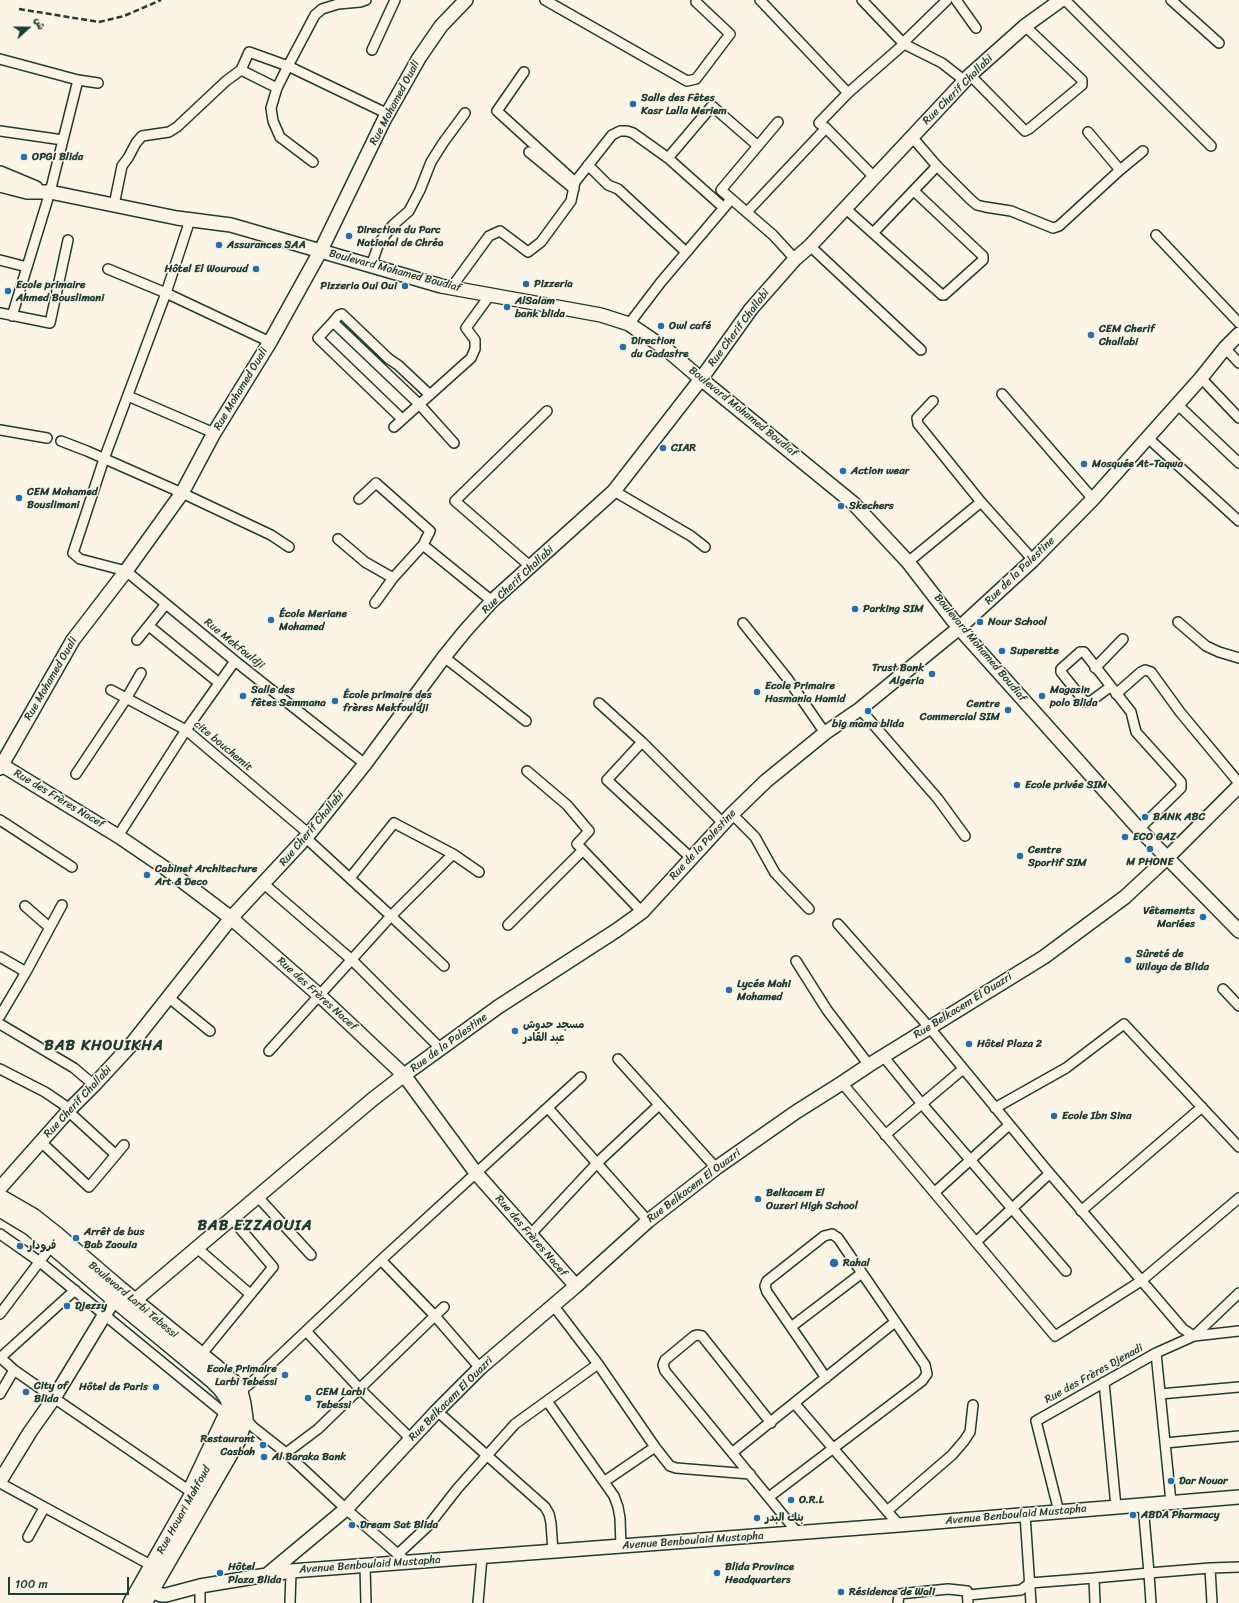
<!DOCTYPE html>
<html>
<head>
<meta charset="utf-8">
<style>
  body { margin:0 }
  #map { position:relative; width:1239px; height:1603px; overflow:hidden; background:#fcf5e5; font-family:Sriracha,"Playpen Sans Arabic",sans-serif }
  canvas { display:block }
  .north { position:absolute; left:8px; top:8px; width:40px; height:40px; -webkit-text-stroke:3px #fcf5e5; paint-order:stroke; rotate:69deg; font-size:11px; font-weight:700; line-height:16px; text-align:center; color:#1f3d34 }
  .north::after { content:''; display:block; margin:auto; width:14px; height:18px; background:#1f3d34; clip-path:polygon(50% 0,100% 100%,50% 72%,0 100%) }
  .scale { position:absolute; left:8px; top:1577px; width:121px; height:18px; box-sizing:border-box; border:2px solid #1f3d34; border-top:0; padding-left:5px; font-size:12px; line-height:14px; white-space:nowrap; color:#1f3d34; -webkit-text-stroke:3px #fcf5e5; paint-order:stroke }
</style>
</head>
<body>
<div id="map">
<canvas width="1239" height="1603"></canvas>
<div class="north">ش</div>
<div class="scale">100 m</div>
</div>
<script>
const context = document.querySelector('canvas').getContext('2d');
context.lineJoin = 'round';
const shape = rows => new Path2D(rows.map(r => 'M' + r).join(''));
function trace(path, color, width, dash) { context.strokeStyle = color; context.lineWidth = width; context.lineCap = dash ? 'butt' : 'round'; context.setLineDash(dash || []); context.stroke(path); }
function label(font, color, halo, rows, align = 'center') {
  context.font = font + ' Sriracha,"Playpen Sans Arabic",sans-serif'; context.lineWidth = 3; context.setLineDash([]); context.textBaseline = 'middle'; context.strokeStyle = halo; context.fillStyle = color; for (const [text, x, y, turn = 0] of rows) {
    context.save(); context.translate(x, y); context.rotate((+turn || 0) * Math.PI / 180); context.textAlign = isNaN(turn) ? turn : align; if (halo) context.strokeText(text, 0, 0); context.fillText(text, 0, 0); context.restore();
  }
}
const street = shape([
  [545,0,687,81,696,79,730,34,696,2],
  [760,0,848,93],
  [862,0,904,44,906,40,947,0],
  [956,0,976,28],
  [1065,0,1211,146],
  [1171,0,1219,43],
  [372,50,395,0],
  [0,59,78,80,98,83],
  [524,72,497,111,575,182],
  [970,75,1025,131,1029,129,1082,85,1082,80,1025,26],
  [277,88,241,70,249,52,288,66,315,15,322,9,338,4,360,2,366,0],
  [778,122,721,190,773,235,795,259],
  [826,128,819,123,848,93,904,44,942,63,965,81],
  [0,131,63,140],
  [1088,132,1120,170],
  [912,137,937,166,970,199,977,205,985,207,1011,211,1053,228,1059,226,1120,170,1143,151],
  [529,152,574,189],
  [668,158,712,106,758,146],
  [313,162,280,137,273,121,271,108,277,88,288,66,388,114],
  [588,165,608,185,618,189,686,252],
  [114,205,122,166,128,158,136,143,142,136,169,132,177,127,226,81,241,70],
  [845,208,942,295,944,295,983,260,983,256,914,191],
  [747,212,826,128,874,177],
  [190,220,166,293,104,459,73,553,80,559,126,571,235,661,365,764],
  [873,233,937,166],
  [1156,235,1239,323],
  [810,246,921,350],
  [0,260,27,267],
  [371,266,379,243,393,225,409,211,420,190,431,162,443,143,465,113],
  [108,269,166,293,270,342],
  [451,288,489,236,500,231,528,252,541,242,571,201,575,182,612,135,620,131,627,131,633,133,668,158,724,208],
  [0,313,50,323,68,240],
  [12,316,50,192,78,80],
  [333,322,339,315,342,314,389,359,398,365,430,395],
  [629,324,661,282,728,203],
  [1225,348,1239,363],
  [1201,378,1239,418],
  [1002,394,1093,499],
  [128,396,214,433],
  [933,401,917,418,918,424,981,502,1033,560],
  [1177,404,1239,463],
  [402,419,318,338,333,322,419,404,454,443],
  [394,427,471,358,475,349,475,340,466,328,490,295],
  [0,430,47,438],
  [1148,438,1239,521],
  [61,441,87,451,182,493,271,535,289,547],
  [614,491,691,536,705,547],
  [359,499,376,483,430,531,423,545,393,578,375,603],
  [338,539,365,562,393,578],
  [423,545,492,601],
  [908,562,981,502],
  [531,567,455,501,547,411],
  [1178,622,1206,646,1219,652,1239,658],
  [743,623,787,678,825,733],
  [149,626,219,683],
  [137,640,166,604],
  [444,657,526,721],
  [1095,668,1123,639],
  [1110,687,1091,701,1085,702,1061,672,1061,669,1080,652,1084,652,1131,712,1136,732,1181,782,1181,788,1139,829],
  [111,690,186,730,309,834],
  [1116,694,1141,672,1145,670,1151,672,1180,712,1239,783],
  [599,703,642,742,724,824],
  [860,709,938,799,965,836],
  [642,742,607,780,691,858],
  [527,771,567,805,589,831,577,844,642,912],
  [76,774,126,699,141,673],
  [732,814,755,837,775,873,809,909],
  [0,820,72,867],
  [118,836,186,730,235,661],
  [306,838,391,916,444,966],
  [350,878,394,823,453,854,479,872],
  [264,884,352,960,440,1048],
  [25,906,49,927],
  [838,924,929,1027,1046,1169,1183,1329,1194,1336,1239,1331],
  [508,925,583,850],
  [0,957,26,972],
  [796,961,827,1010,869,1065],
  [1223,989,1239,1006],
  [168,997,210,1031],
  [0,1016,26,972,62,905],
  [0,1024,74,1068,94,1085],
  [269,1051,391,916,453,854],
  [883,1056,922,1104,1066,1271],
  [618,1059,716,1168],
  [0,1069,45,1092,70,1109],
  [842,1083,1055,1336,1141,1281,1239,1198],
  [548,1108,648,1221],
  [995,1108,1066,1068,1124,1024,1239,1147],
  [68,1111,116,1155],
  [885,1135,963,1069],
  [41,1142,89,1187,124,1145],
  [935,1192,1009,1125],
  [258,1197,311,1255],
  [1081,1211,1202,1107],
  [0,1234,40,1262,224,1413,245,1418,253,1427,286,1453,346,1509,408,1563],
  [530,1235,598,1162,659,1105],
  [977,1241,1049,1174],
  [197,1248,250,1294],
  [381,1260,435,1316,480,1368],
  [0,1314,52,1245],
  [791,1327,862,1273],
  [306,1331,360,1389,411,1439],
  [1156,1353,1171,1502],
  [201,1355,273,1267,232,1219],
  [0,1357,14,1370,54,1398,197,1496],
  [0,1358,75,1290],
  [598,1364,655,1447,670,1466,676,1468,750,1474],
  [1104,1382,1116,1507],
  [0,1394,14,1370],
  [236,1394,251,1383,381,1260,581,1077],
  [1160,1394,1239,1387],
  [547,1401,614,1496,618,1507,620,1518,621,1546],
  [795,1404,899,1525],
  [437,1411,545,1507,549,1514,551,1523,553,1552],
  [771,1423,702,1336,697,1335,694,1336,665,1360,663,1365,665,1371,797,1532],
  [1165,1443,1239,1436],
  [733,1452,895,1322],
  [286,1453,318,1429,444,1307],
  [605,1481,655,1447],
  [0,1483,147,1563],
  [188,1489,224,1413],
  [769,1497,922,1381,927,1374,925,1365,838,1238,832,1234,824,1236,767,1281,765,1286,767,1292,826,1378],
  [887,1511,952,1455,964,1441,970,1432,973,1405],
  [1059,1512,1036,1421,1156,1353,1194,1336,1239,1293],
  [1025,1515,1031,1603],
  [28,1537,44,1508],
  [398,1554,429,1525,457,1489,515,1424,598,1364,553,1305],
  [365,1566,366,1603],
  [968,1595,1021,1590,1030,1583,1094,1578],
  [200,1603,200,1586],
  [290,1603,291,1571],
  [478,1603,482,1557],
  [898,1603,899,1594,948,1589,967,1591,968,1603],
  [1095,1603,1094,1578,1149,1573,1143,1505],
  [1151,1603,1149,1573,1210,1568],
  [1212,1603,1210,1568,1239,1567]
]);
const secondary = shape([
  [0,173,36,188],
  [0,185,27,192,50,192,177,218,231,225,441,286,601,315,629,324,666,349,701,379,853,503,908,562,959,628,1028,705,1139,829,1239,931],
  [2,765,118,836,165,868,231,918,319,995,404,1075,476,1173,576,1286],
  [0,768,73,640,126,571,182,493,214,433,270,342,321,250,384,120,419,58,441,26,466,0],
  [0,1188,70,1109,94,1085,130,1046,231,918,309,834,365,764,444,657,465,631,492,601,614,491,701,379,751,309,795,259,810,246,970,75,1025,26,1061,0],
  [127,1307,373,1099,404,1075,498,1007,617,930,642,912,732,814,766,781,825,733,860,709,959,628,1033,560,1093,499,1201,378,1225,348,1239,334],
  [0,1481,30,1432,54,1398,119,1291],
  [268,1574,346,1509,437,1411,480,1368,576,1286,648,1221,716,1168,796,1112,842,1083,869,1065,1044,957,1125,897,1167,858,1239,786],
  [151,1591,161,1595,166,1595,200,1586,291,1571,899,1525,1239,1497]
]);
const primary = shape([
  [0,1197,33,1216,57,1235,120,1289,216,1367,233,1382,240,1391,243,1404,245,1418,238,1440,144,1603],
  [0,1209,30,1227,114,1299,212,1380,221,1389,228,1399,230,1406,231,1421,224,1439,131,1603]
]);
const rail = shape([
  [19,9,99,22,124,16,161,0]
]);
const markers = [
  [633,104,4,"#1f6fb2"],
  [24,157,4,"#1f6fb2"],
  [349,236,4,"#1f6fb2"],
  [219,245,4,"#1f6fb2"],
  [256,269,4,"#1f6fb2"],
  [526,284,4,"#1f6fb2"],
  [405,286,4,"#1f6fb2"],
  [8,291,4,"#1f6fb2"],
  [507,307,4,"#1f6fb2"],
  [661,326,4,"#1f6fb2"],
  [1091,335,4,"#1f6fb2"],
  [623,347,4,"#1f6fb2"],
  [663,448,4,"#1f6fb2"],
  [1084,464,4,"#1f6fb2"],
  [843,471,4,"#1f6fb2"],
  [19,498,4,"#1f6fb2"],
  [841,506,4,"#1f6fb2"],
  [855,609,4,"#1f6fb2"],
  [271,620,4,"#1f6fb2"],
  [980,622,4,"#1f6fb2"],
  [1002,651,4,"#1f6fb2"],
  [932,674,4,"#1f6fb2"],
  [757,692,4,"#1f6fb2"],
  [243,696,4,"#1f6fb2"],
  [1042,696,4,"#1f6fb2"],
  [335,701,4,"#1f6fb2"],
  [1008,710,4,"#1f6fb2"],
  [868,711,4,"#1f6fb2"],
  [1017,785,4,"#1f6fb2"],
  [1145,817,4,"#1f6fb2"],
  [1125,837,4,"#1f6fb2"],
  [1150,849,4,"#1f6fb2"],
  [1020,856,4,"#1f6fb2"],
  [147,875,4,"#1f6fb2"],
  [1203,917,4,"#1f6fb2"],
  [1128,960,4,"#1f6fb2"],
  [729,990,4,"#1f6fb2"],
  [515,1031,4,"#1f6fb2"],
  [969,1044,4,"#1f6fb2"],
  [1054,1116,4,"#1f6fb2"],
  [758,1199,4,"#1f6fb2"],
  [76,1238,4,"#1f6fb2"],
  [20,1246,4,"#1f6fb2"],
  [834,1263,5,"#1f6fb2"],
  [67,1306,4,"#1f6fb2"],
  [285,1375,4,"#1f6fb2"],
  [156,1387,4,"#1f6fb2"],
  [26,1392,4,"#1f6fb2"],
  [308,1398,4,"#1f6fb2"],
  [263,1445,4,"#1f6fb2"],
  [264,1457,4,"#1f6fb2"],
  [1171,1481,4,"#1f6fb2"],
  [791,1500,4,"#1f6fb2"],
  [1133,1515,4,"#1f6fb2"],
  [757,1518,4,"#1f6fb2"],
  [352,1525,4,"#1f6fb2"],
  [220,1573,4,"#1f6fb2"],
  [717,1573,4,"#1f6fb2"],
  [841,1592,4,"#1f6fb2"]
];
const streetNames = [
  ["Rue Cherif Challabi",958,90,-45],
  ["Rue Mohamed Ouali",395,103,-62],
  ["Boulevard Mohamed Boudiaf",395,271,15],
  ["Rue Cherif Challabi",739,328,-53],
  ["Rue Mohamed Ouali",241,389,-59],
  ["Boulevard Mohamed Boudiaf",743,412,39],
  ["Rue de la Palestine",1020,571,-44],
  ["Rue Cherif Challabi",518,580,-43],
  ["Rue Mekfouldji",234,644,39],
  ["Boulevard Mohamed Boudiaf",980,648,50],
  ["Rue Mohamed Ouali",51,679,-60],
  ["cite bouchemit",223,746,40],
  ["Rue des Frères Nacef",59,799,31],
  ["Rue Cherif Challabi",312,829,-50],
  ["Rue de la Palestine",703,845,-47],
  ["Rue des Frères Nacef",317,994,42],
  ["Rue Belkacem El Ouazri",963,1006,-32],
  ["Rue de la Palestine",449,1043,-36],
  ["Rue Cherif Challabi",78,1102,-47],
  ["Rue Belkacem El Ouazri",694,1186,-37],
  ["Rue des Frères Nacef",531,1236,49],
  ["Boulevard Larbi Tebessi",133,1300,40],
  ["Rue des Frères Djenadi",1094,1374,-29],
  ["Rue Belkacem El Ouazri",451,1399,-45],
  ["Rue Houari Mahfoud",184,1510,-61],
  ["Avenue Benboulaid Mustapha",1016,1515,-5],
  ["Avenue Benboulaid Mustapha",693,1541,-4],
  ["Avenue Benboulaid Mustapha",370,1565,-4]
];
const poiNames = [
  ["Salle des Fêtes",641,98],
  ["Kasr Lalla Meriem",641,111],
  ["OPGI Blida",32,157],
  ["Direction du Parc",357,230],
  ["National de Chréa",357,243],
  ["Assurances SAA",227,245],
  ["Hôtel El Wouroud",248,269,"right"],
  ["Pizzeria",534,284],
  ["Ecole primaire",16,285],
  ["Ahmed Bouslimani",16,298],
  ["Pizzeria Oui Oui",397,286,"right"],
  ["AlSalam",515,301],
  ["bank blida",515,314],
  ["Owl café",669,326],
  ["CEM Cherif",1099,329],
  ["Challabi",1099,342],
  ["Direction",631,341],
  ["du Cadastre",631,354],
  ["CIAR",671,448],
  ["Mosquée At-Taqwa",1092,464],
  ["Action wear",851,471],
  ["CEM Mohamed",27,492],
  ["Bouslimani",27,505],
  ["Skechers",849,506],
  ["Parking SIM",863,609],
  ["École Meriane",279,614],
  ["Mohamed",279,627],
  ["Nour School",988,622],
  ["Superette",1010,651],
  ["Trust Bank",924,668,"right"],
  ["Algeria",924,681,"right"],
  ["Ecole Primaire",765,686],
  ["Hasmania Hamid",765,699],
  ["Salle des",251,690],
  ["fêtes Semmana",251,703],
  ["Magasin",1050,690],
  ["polo Blida",1050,703],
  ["École primaire des",343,695],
  ["frères Mekfouldji",343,708],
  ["Centre",1000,704,"right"],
  ["Commercial SIM",1000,717,"right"],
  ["big mama blida",868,724,"center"],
  ["Ecole privée SIM",1025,785],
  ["BANK ABC",1153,817],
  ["ECO GAZ",1133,837],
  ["Centre",1028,850],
  ["Sportif SIM",1028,863],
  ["M PHONE",1150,862,"center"],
  ["Cabinet Architecture",155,869],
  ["Art & Deco",155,882],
  ["Vêtements",1195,911,"right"],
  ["Mariées",1195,924,"right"],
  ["Sûreté de",1136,954],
  ["Wilaya de Blida",1136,967],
  ["Lycée Mahi",737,984],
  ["Mohamed",737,997],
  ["مسجد حدوش",523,1025],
  ["عبد القادر",523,1038],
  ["Hôtel Plaza 2",977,1044],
  ["Ecole Ibn Sina",1062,1116],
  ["Belkacem El",766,1193],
  ["Ouzeri High School",766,1206],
  ["Arrêt de bus",84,1232],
  ["Bab Zaouia",84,1245],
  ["فرودار",28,1246],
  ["Rahal",843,1263],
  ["Djezzy",75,1306],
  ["Ecole Primaire",277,1369,"right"],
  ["Larbi Tebessi",277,1382,"right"],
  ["City of",34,1386],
  ["Blida",34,1399],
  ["Hôtel de Paris",148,1387,"right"],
  ["CEM Larbi",316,1392],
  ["Tebessi",316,1405],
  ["Restaurant",255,1439,"right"],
  ["Casbah",255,1452,"right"],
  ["Al Baraka Bank",272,1457],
  ["Dar Nouar",1179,1481],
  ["O.R.L",799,1500],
  ["ABDA Pharmacy",1141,1515],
  ["بنك البدر",765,1518],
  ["Dream Sat Blida",360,1525],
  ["Hôtel",228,1567],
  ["Plaza Blida",228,1580],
  ["Blida Province",725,1567],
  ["Headquarters",725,1580],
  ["Résidence de Wali",849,1592]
];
const districtNames = [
  ["BAB KHOUIKHA",104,1046],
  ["BAB EZZAOUIA",255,1226]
];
trace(street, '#1f3d34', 12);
trace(secondary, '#1f3d34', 16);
trace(primary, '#1f3d34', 18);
trace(street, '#fcf5e5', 9);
trace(secondary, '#fcf5e5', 13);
trace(primary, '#fcf5e5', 15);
trace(rail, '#1f3d34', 2.5, [6, 3]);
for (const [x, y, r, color] of markers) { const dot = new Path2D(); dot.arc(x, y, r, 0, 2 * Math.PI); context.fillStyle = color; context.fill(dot); trace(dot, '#fcf5e5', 1.5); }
label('11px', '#1f3d34', '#fcf5e5', streetNames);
label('bold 11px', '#1f3d34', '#fcf5e5', poiNames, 'left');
context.letterSpacing = '1px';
label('bold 15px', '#1f3d34', '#fcf5e5', districtNames);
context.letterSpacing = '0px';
</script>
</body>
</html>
